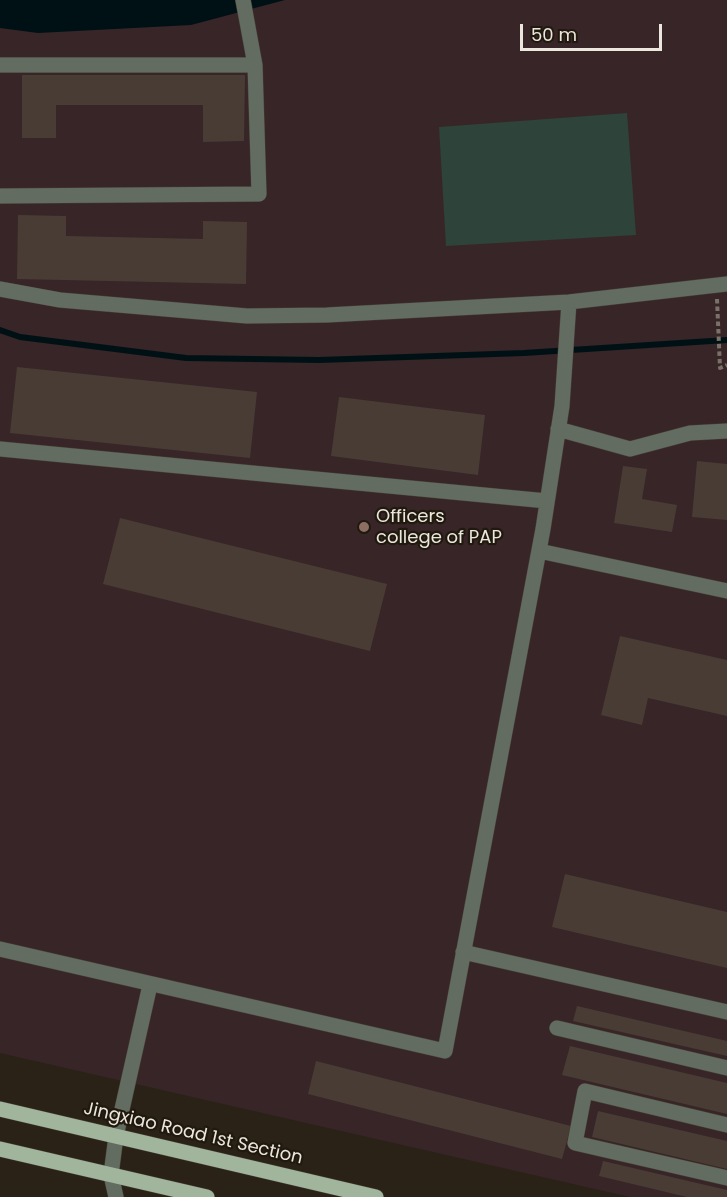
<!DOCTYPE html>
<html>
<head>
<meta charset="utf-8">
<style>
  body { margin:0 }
  #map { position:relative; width:727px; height:1197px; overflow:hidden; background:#2a2217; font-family:Poppins,sans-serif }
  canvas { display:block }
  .scale { position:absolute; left:520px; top:24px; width:142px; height:27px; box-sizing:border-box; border:3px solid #ebe6de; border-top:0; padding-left:8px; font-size:18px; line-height:21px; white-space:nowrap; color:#ebe6de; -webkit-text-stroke:4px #20190d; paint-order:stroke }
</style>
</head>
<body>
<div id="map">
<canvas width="727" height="1197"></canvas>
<div class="scale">50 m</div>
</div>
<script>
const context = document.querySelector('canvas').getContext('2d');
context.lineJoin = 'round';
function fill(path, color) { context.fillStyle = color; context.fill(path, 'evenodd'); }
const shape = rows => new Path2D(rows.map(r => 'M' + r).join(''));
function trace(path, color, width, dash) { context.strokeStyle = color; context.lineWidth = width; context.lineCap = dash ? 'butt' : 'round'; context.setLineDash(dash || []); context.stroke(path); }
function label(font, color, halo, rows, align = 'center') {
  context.font = font + ' Poppins,sans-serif'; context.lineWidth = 4.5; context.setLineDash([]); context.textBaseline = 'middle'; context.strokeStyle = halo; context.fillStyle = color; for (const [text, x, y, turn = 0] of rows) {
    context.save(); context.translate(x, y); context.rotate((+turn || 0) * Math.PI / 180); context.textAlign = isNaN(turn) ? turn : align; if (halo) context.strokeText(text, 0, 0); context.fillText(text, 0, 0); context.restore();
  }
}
const education = shape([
  [0,0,727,0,727,1197,630,1197,0,1053]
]);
const green = shape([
  [627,113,636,235,446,246,439,127]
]);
const water = shape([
  [0,0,285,0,191,25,38,33,0,28]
]);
const stream = shape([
  [0,330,20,337,186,358,319,360,524,353,727,340]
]);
const building = shape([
  [22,75,245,75,244,141,203,142,203,105,56,105,56,138,22,138],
  [18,215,66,216,66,236,203,239,203,221,247,222,246,284,17,279],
  [17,367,257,392,250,458,10,433],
  [339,397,485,415,478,475,331,456],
  [697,461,727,464,727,520,692,517],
  [623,466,647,469,642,499,677,505,672,532,614,523],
  [120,518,387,584,370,651,103,584],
  [620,636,727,660,727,716,648,698,642,725,601,715],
  [565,874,727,912,727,968,552,927],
  [577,1006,727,1041,727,1056,573,1021],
  [570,1046,727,1083,727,1114,562,1075],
  [316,1061,571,1126,562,1159,308,1094],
  [598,1111,727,1141,727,1169,592,1137],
  [603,1161,727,1190,727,1197,687,1197,599,1176]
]);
const path = shape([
  [717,299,720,368,727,365]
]);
const minor = shape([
  [0,65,255,65],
  [0,196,259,194,255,65,243,0],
  [0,289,60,300,247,316,327,315,569,302,727,284],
  [558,429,630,449,690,433,727,431],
  [0,449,547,501],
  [539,551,727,591],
  [0,949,445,1051,543,529,562,406,569,302],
  [463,952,727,1012],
  [557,1028,727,1068],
  [727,1125,585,1091,575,1143,727,1178],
  [116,1197,111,1175,116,1136,150,985]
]);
const major = shape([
  [0,1109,376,1197],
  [0,1149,207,1197]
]);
const markers = [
  [364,527,6,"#8d6e63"]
];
const poiNames = [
  ["Officers",376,517],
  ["college of PAP",376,538]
];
const streetNames = [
  ["Jingxiao Road 1st Section",193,1134,13]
];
fill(education, '#382527');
fill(green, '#2e4339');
fill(water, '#001115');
trace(stream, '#001115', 6);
fill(building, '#493c34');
trace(minor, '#453d33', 16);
trace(major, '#453d33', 16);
trace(path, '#797268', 4, [4.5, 3]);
trace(minor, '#626c60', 15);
trace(major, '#a1b59d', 15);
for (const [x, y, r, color] of markers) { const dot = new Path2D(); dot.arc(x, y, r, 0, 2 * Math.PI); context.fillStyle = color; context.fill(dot); trace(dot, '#20190d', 2); }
label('18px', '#ebe6de', '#20190d', poiNames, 'left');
label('18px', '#ebe6de', '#20190d', streetNames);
</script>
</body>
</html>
